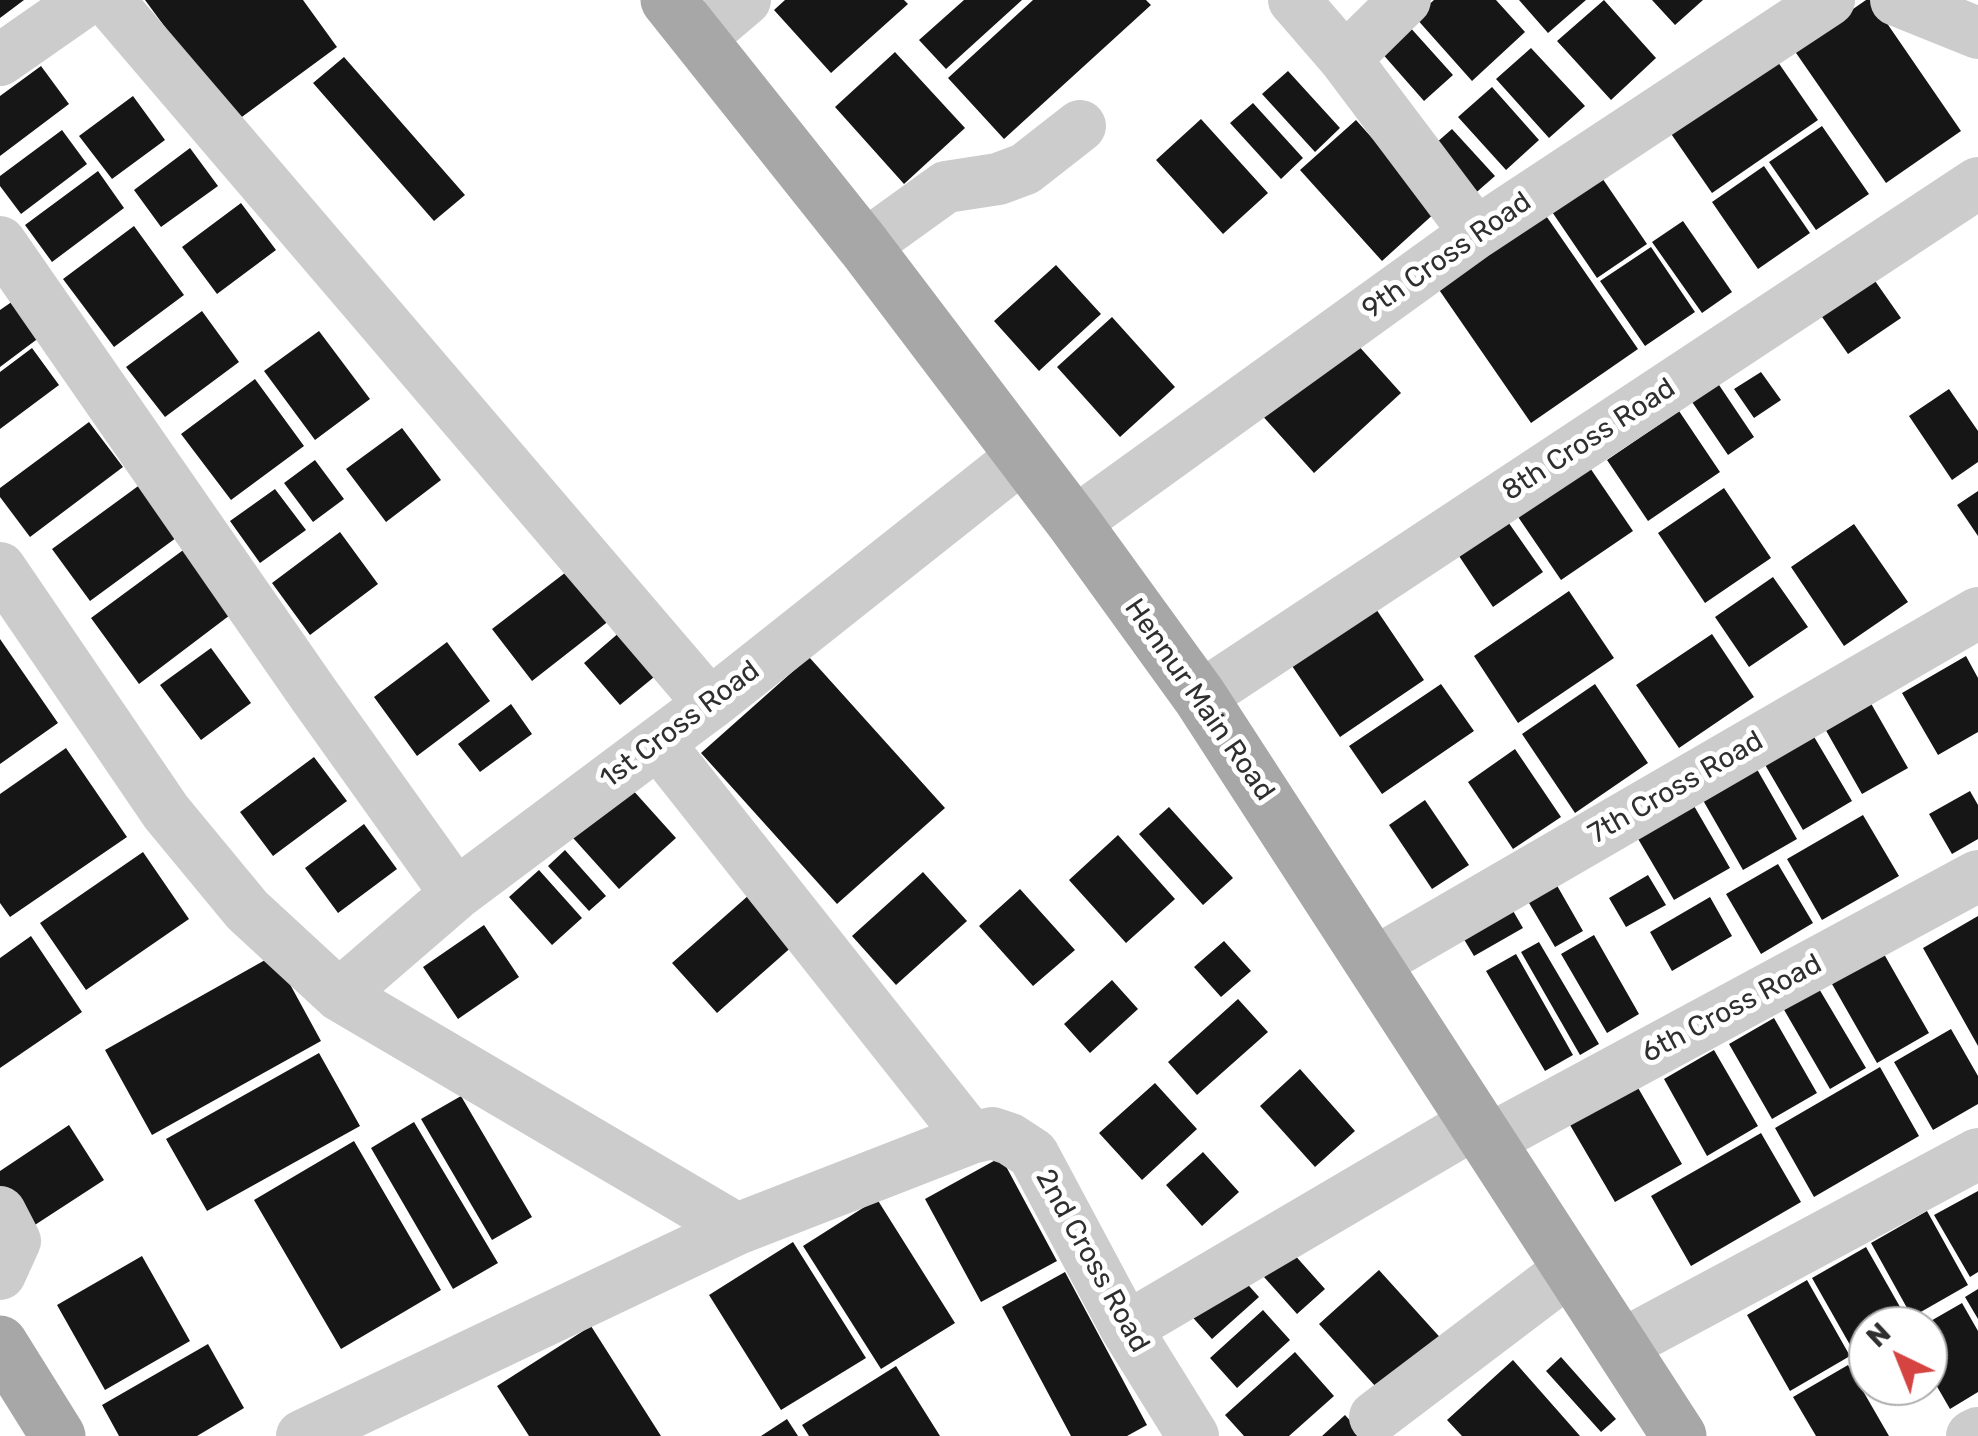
<!DOCTYPE html>
<html>
<head>
<meta charset="utf-8">
<style>
  body { margin:0 }
  #map { position:relative; width:1978px; height:1436px; overflow:hidden; background:#fff; font-family:Rubik,sans-serif }
  canvas { display:block }
  .north { position:absolute; left:1848px; top:1306px; width:100px; height:100px; box-sizing:border-box; background:#fff; border:2px solid #acacac; border-radius:50%; rotate:317deg; font-size:28px; font-weight:700; line-height:40px; text-align:center; color:#2f2f2f }
  .north::after { content:''; display:block; margin:auto; width:35px; height:45px; background:#d64442; clip-path:polygon(50% 0,100% 100%,50% 72%,0 100%) }
</style>
</head>
<body>
<div id="map">
<canvas width="1978" height="1436"></canvas>
<div class="north">N</div>
</div>
<script>
const context = document.querySelector('canvas').getContext('2d');
context.lineJoin = 'round';
function fill(path, color) { context.fillStyle = color; context.fill(path, 'evenodd'); }
const shape = rows => new Path2D(rows.map(r => 'M' + r).join(''));
function trace(path, color, width, dash) { context.strokeStyle = color; context.lineWidth = width; context.lineCap = dash ? 'butt' : 'round'; context.setLineDash(dash || []); context.stroke(path); }
function label(font, color, halo, rows, align = 'center') {
  context.font = font + ' Rubik,sans-serif'; context.lineWidth = 10; context.setLineDash([]); context.textBaseline = 'middle'; context.strokeStyle = halo; context.fillStyle = color; for (const [text, x, y, turn = 0] of rows) {
    context.save(); context.translate(x, y); context.rotate((+turn || 0) * Math.PI / 180); context.textAlign = isNaN(turn) ? turn : align; if (halo) context.strokeText(text, 0, 0); context.fillText(text, 0, 0); context.restore();
  }
}
const building = shape([
  [0,0,24,0,0,18],
  [145,0,303,0,337,47,235,122],
  [785,0,904,0,908,4,831,73,774,10],
  [964,0,1022,0,946,69,919,40],
  [1033,0,1146,0,1151,5,1004,139,948,78],
  [1434,0,1496,0,1525,32,1472,81,1415,17],
  [1519,0,1586,0,1548,33],
  [1604,0,1656,58,1611,100,1557,41],
  [1652,0,1703,0,1675,25],
  [1866,0,1871,0,1961,131,1886,183,1794,50],
  [1408,25,1453,75,1424,101,1380,51],
  [1531,48,1585,106,1549,138,1496,79],
  [895,52,965,128,904,184,835,107],
  [1771,52,1818,120,1712,193,1665,125],
  [344,57,465,195,434,221,313,83],
  [41,66,69,104,0,156,0,96],
  [1288,71,1340,128,1315,152,1262,94],
  [1492,87,1539,140,1506,170,1458,117],
  [133,96,165,140,112,179,79,136],
  [1253,103,1303,158,1281,179,1230,123],
  [1201,119,1268,193,1223,234,1156,160],
  [1356,120,1437,211,1382,261,1300,170],
  [1822,126,1869,194,1816,230,1769,162],
  [1452,129,1495,176,1471,197,1428,150],
  [62,130,87,164,21,214,0,186,0,176],
  [190,148,218,186,161,227,134,190],
  [1764,166,1810,233,1758,269,1712,202],
  [1596,169,1647,244,1597,278,1546,203],
  [98,171,124,208,52,262,25,225],
  [241,203,276,250,217,294,182,247],
  [1540,207,1638,349,1531,423,1433,281],
  [1683,221,1732,292,1702,313,1652,242],
  [134,226,184,295,114,347,63,279],
  [1651,247,1695,312,1645,346,1600,281],
  [1056,265,1101,314,1039,371,994,321],
  [1873,278,1901,318,1848,354,1820,314],
  [13,301,40,337,0,367,0,310],
  [202,311,239,362,165,417,126,367],
  [1112,317,1175,387,1120,437,1057,367],
  [319,331,370,399,315,440,264,371],
  [1347,333,1401,393,1314,473,1259,412],
  [32,348,59,385,0,429,0,372],
  [1761,372,1781,400,1754,418,1734,389],
  [255,379,304,446,231,500,181,434],
  [1715,379,1754,437,1728,455,1688,396],
  [1949,389,1978,431,1978,462,1952,480,1909,416],
  [1679,411,1720,472,1648,521,1607,460],
  [89,422,123,467,30,537,0,497,0,488],
  [402,428,441,480,386,522,346,469],
  [1584,459,1633,531,1561,580,1512,508],
  [315,460,344,499,313,522,284,483],
  [141,484,180,535,90,601,52,549],
  [1724,488,1771,558,1705,603,1658,533],
  [275,489,306,530,260,563,230,521],
  [1978,491,1978,536,1957,505],
  [1506,519,1543,572,1493,607,1457,553],
  [1854,524,1908,602,1844,646,1791,567],
  [340,532,378,584,310,635,272,583],
  [190,545,238,609,139,684,91,618],
  [570,569,610,620,532,681,492,629],
  [1773,577,1808,627,1749,667,1715,617],
  [1569,591,1614,658,1518,723,1474,656],
  [1372,603,1424,680,1340,737,1288,660],
  [628,625,665,668,620,705,584,663],
  [1712,634,1754,697,1679,748,1636,685],
  [0,639,58,723,0,764],
  [447,642,490,701,417,756,374,697],
  [211,648,251,703,201,740,160,685],
  [1966,656,1978,678,1978,732,1938,755,1902,693],
  [809,657,945,808,837,904,701,753],
  [1441,684,1474,731,1382,794,1349,746],
  [1595,684,1648,763,1575,813,1522,734],
  [1869,700,1908,768,1862,794,1824,727],
  [511,704,532,734,480,772,458,744],
  [1813,735,1852,801,1803,830,1764,763],
  [66,748,127,837,10,917,0,903,0,794],
  [1515,749,1561,817,1513,849,1468,782],
  [314,757,347,801,273,856,240,812],
  [1754,764,1797,839,1743,870,1700,795],
  [622,778,676,838,619,889,565,829],
  [1970,791,1978,805,1978,839,1952,854,1929,814],
  [1690,799,1730,868,1674,900,1634,832],
  [1425,800,1469,865,1432,889,1389,825],
  [1169,807,1233,878,1203,905,1139,834],
  [1863,815,1899,876,1822,920,1787,859],
  [364,824,397,869,338,913,305,868],
  [1118,835,1175,899,1126,943,1069,880],
  [565,850,606,896,589,911,548,866],
  [143,852,189,919,86,990,40,923],
  [1778,864,1813,923,1761,954,1726,894],
  [539,870,582,918,552,945,509,897],
  [923,872,967,921,896,985,852,936],
  [1551,875,1583,931,1555,947,1522,891],
  [1648,875,1666,905,1626,927,1609,898],
  [1020,889,1075,950,1033,986,979,926],
  [749,895,795,944,717,1013,672,963],
  [1505,897,1523,928,1474,956,1456,926],
  [1710,897,1732,936,1672,971,1650,932],
  [1978,916,1978,1046,1923,948],
  [484,925,519,977,458,1019,423,967],
  [1594,935,1639,1014,1607,1033,1561,954],
  [31,936,82,1012,0,1068,0,958],
  [1224,941,1251,971,1221,997,1194,967],
  [1539,942,1599,1044,1580,1055,1521,952],
  [1880,947,1929,1033,1877,1063,1828,977],
  [1516,954,1573,1055,1545,1071,1486,971],
  [274,955,321,1041,152,1135,105,1050],
  [1112,980,1138,1009,1090,1053,1064,1024],
  [1818,987,1866,1068,1830,1089,1783,1008],
  [1238,999,1268,1032,1197,1095,1168,1062],
  [1774,1018,1817,1093,1772,1119,1729,1044],
  [1951,1029,1978,1076,1978,1104,1933,1130,1894,1062],
  [1714,1050,1758,1126,1707,1156,1664,1079],
  [319,1053,360,1126,207,1211,166,1139],
  [1880,1067,1919,1136,1814,1197,1775,1128],
  [1300,1069,1355,1131,1315,1167,1260,1106],
  [1155,1083,1197,1129,1142,1180,1099,1133],
  [1637,1086,1682,1164,1615,1202,1570,1125],
  [461,1096,532,1217,492,1240,421,1119],
  [414,1122,498,1263,453,1289,371,1148],
  [69,1125,104,1180,21,1234,0,1201,0,1171],
  [1761,1133,1801,1202,1691,1266,1651,1196],
  [354,1141,441,1290,341,1349,254,1200],
  [1203,1152,1239,1192,1202,1226,1166,1185],
  [1001,1157,1057,1261,981,1302,925,1199],
  [1978,1191,1978,1272,1970,1277,1934,1215],
  [877,1199,955,1323,881,1369,803,1246],
  [1927,1211,1968,1285,1912,1317,1871,1243],
  [793,1242,866,1358,781,1410,709,1295],
  [1866,1247,1908,1321,1899,1326,1868,1326,1868,1344,1854,1352,1812,1278],
  [1292,1252,1325,1289,1297,1314,1264,1277],
  [142,1256,190,1341,105,1390,57,1305],
  [1233,1268,1259,1297,1212,1339,1187,1311],
  [1379,1270,1446,1344,1386,1398,1319,1324],
  [1065,1272,1147,1425,1127,1436,1071,1436,1002,1307],
  [1807,1280,1850,1356,1790,1391,1747,1315],
  [1978,1289,1978,1319,1965,1297],
  [1962,1303,1978,1331,1978,1392,1950,1409,1928,1371,1928,1326,1922,1326],
  [1263,1310,1290,1340,1237,1388,1210,1358],
  [591,1326,661,1436,529,1436,497,1386],
  [208,1344,244,1408,197,1436,119,1436,102,1405],
  [1295,1352,1334,1396,1289,1436,1244,1436,1225,1415],
  [1561,1357,1616,1419,1601,1432,1546,1371],
  [1513,1360,1580,1436,1462,1436,1447,1420],
  [1848,1365,1889,1436,1816,1436,1793,1397],
  [896,1366,940,1436,809,1436,802,1425],
  [1345,1415,1364,1436,1322,1436],
  [787,1419,798,1436,761,1436]
]);
const minor = shape([
  [108,0,710,704],
  [1294,0,1345,59,1476,233],
  [1896,0,1978,33],
  [699,39,745,0],
  [1345,59,1405,0],
  [0,60,86,0],
  [0,242,314,695,456,894],
  [864,246,946,187,998,179,1025,169,1080,126],
  [1074,523,1476,233,1829,0],
  [0,568,166,812,247,910,339,995,737,1229],
  [1200,697,1978,183],
  [658,743,971,1138],
  [1374,963,1978,613],
  [339,995,456,894,710,704,1023,456],
  [1487,1141,1978,876],
  [0,1212,15,1241,0,1274],
  [1126,1328,1475,1123],
  [1620,1346,1978,1154],
  [1375,1417,1569,1270],
  [302,1436,737,1229,971,1138,992,1133,1010,1139,1033,1154,1126,1328,1193,1436],
  [1972,1436,1978,1433]
]);
const major = shape([
  [668,0,864,246,1074,523,1200,697,1679,1436],
  [0,1343,58,1436]
]);
const streetNames = [
  ["9th Cross Road",1447,256,-35],
  ["8th Cross Road",1589,440,-33],
  ["Hennur Main Road",1199,700,55],
  ["1st Cross Road",680,725,-37],
  ["7th Cross Road",1676,788,-30],
  ["6th Cross Road",1732,1009,-28],
  ["2nd Cross Road",1092,1261,61]
];
fill(building, '#161616');
trace(minor, '#ccc', 52);
trace(major, '#a7a7a7', 55);
label('28px', '#2f2f2f', '#fff', streetNames);
</script>
</body>
</html>
